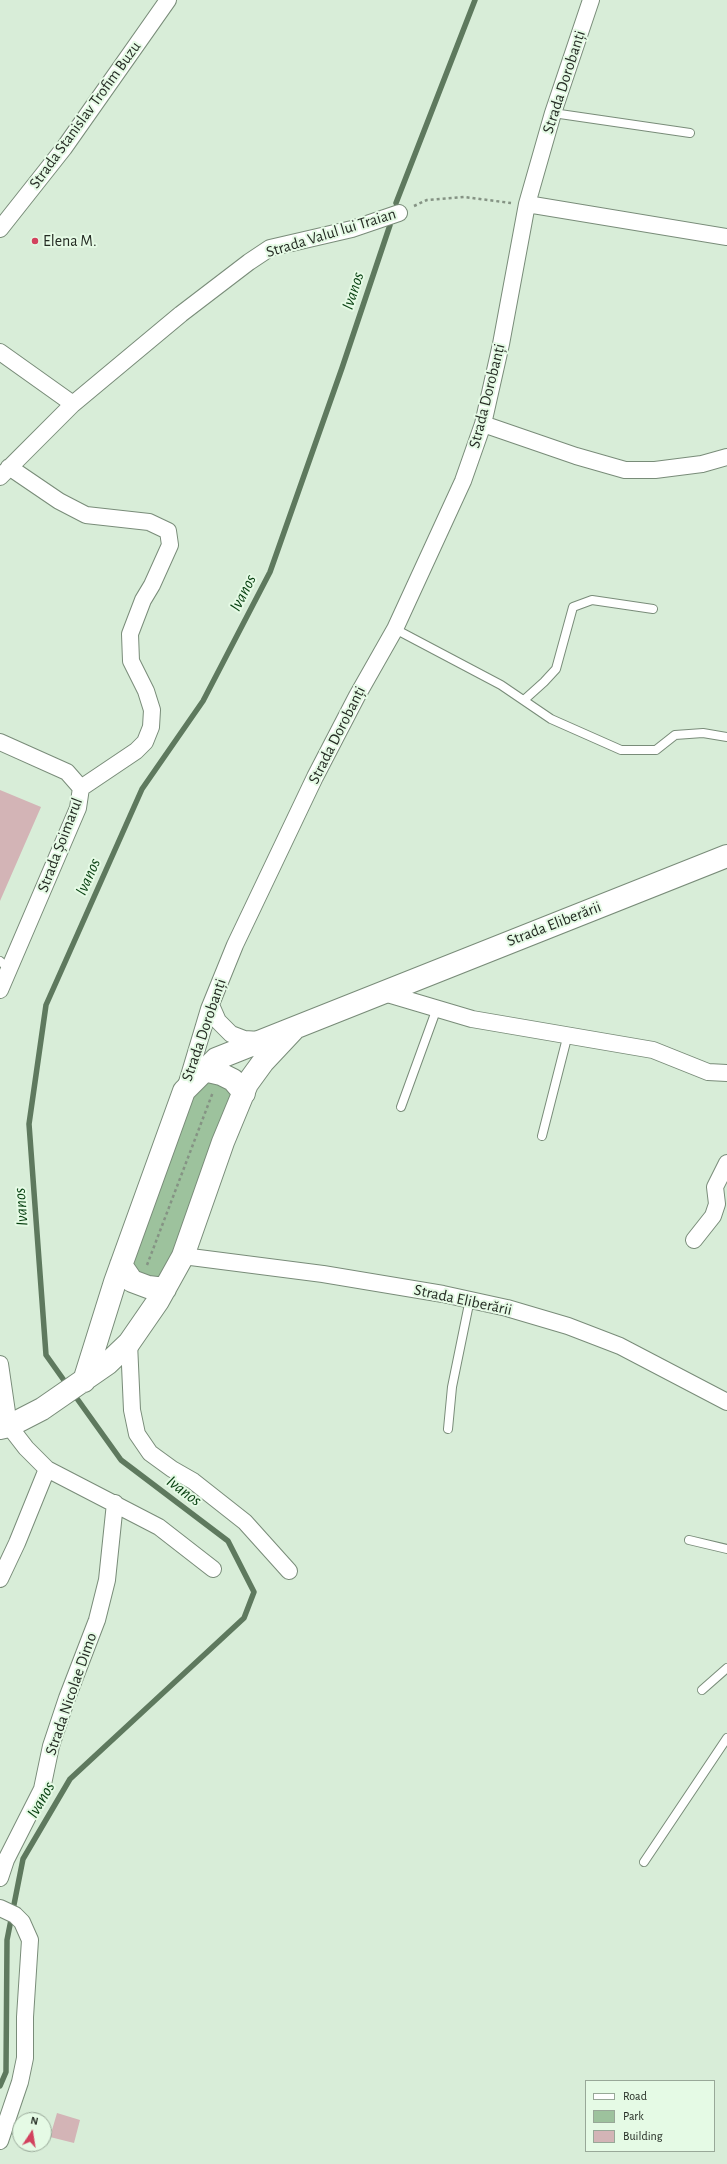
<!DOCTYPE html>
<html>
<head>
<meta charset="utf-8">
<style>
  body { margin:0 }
  #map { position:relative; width:727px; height:2164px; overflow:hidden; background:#d8edd8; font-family:"Alegreya Sans",sans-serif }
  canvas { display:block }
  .legend { position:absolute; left:585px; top:2080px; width:130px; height:72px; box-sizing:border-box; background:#e5fae5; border:1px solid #98a898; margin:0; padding:5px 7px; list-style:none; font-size:12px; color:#252c24 }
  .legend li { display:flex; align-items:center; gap:8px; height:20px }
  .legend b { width:20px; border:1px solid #98a898 }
  .north { position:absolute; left:12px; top:2112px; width:40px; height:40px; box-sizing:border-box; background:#e5fae5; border:1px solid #98a898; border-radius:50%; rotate:12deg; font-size:11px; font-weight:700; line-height:16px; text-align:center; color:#252c24 }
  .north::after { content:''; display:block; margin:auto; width:14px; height:18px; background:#d2425e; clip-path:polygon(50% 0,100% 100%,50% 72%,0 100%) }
</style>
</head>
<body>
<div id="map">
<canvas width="727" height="2164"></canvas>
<ul class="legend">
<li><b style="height:5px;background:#fff"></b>Road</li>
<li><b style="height:11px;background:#9dc29d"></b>Park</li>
<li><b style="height:11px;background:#d3b4b6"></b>Building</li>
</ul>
<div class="north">N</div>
</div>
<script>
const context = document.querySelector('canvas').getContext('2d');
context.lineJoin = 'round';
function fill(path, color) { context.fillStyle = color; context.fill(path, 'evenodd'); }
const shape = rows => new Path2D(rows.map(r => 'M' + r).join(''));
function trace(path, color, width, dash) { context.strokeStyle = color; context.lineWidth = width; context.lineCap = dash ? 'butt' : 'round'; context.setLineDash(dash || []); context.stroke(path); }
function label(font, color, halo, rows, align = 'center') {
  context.font = font + ' "Alegreya Sans",sans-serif'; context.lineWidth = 4; context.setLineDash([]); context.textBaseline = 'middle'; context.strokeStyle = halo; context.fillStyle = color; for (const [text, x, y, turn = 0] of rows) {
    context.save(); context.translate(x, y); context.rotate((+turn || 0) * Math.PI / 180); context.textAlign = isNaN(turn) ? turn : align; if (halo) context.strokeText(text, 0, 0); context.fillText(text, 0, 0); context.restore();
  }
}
const green = shape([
  [209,1079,229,1088,232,1099,167,1271,157,1279,139,1276,130,1262,197,1087]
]);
const stream = shape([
  [396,203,475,0],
  [68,1386,46,1355,29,1124,46,1005,142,789,203,701,270,572,342,368,390,225],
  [0,2086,6,2072,7,1940,23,1859,70,1779,244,1618,254,1592,228,1541,121,1460,73,1393]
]);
const building = shape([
  [0,790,41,807,0,901],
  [57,2113,80,2120,74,2143,50,2137]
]);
const path = shape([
  [414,206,427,200,464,197,511,203],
  [147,1265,213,1092]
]);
const lane = shape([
  [553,113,690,133],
  [395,629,501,685,551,719,621,750,656,750,675,735,703,733,727,737],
  [524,700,544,682,556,669,573,607,592,600,653,609],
  [0,961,9,969],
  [401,1107,437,1008],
  [542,1136,568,1034],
  [448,1429,452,1387,470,1299],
  [689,1540,727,1549],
  [702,1690,727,1668],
  [644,1862,727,1738]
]);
const street = shape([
  [527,204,727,237],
  [0,229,64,148,168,0],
  [0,352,73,404],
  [483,424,576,456,625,470,655,470,702,464,727,457],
  [9,467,59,501,86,515,149,522,168,531,170,545,152,585,143,600,130,634,131,661,146,691,152,710,151,727,145,742,136,751,81,788],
  [0,477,73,404,181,314,249,262,270,248,352,229,399,213],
  [0,742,67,772,81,788,78,808,0,990],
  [381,992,472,1019,653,1050,708,1072,727,1073],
  [211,1005,218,1021,231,1034,244,1039,261,1040],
  [185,1089,209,1009,235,945,315,777,357,696,395,629,463,481,483,424,501,344,527,204,553,113,591,0],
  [694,1240,713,1216,717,1204,715,1187,727,1163],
  [183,1256,323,1274,443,1294,507,1308,568,1326,620,1346,727,1402],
  [129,1343,132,1410,137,1434,150,1453,172,1469,193,1481,245,1522,289,1571],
  [0,1364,9,1426,26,1448,47,1469,159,1527,213,1569],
  [0,1579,17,1543,47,1469],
  [0,1878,6,1860,42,1789,51,1746,67,1698,97,1620,107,1580,115,1503],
  [0,1908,15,1915,22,1922,30,1940,25,2017,25,2058,20,2082,0,2141]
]);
const secondary = shape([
  [204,1070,221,1074,233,1080,244,1093],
  [121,1265,132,1281,148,1287,165,1289],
  [84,1381,115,1282,184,1091,216,1059,727,856],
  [0,1428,9,1426,42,1409,107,1364,129,1343,158,1301,183,1256,223,1142,247,1084,263,1062,293,1030]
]);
const markers = [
  [35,241,4,"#d2425e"]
];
const streetNames = [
  ["Strada Dorobanți",564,82,-72],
  ["Strada Stanislav Trofim Buzu",85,115,-54],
  ["Strada Valul lui Traian",331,233,-17],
  ["Strada Dorobanți",487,396,-76],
  ["Strada Dorobanți",337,735,-63],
  ["Strada Șoimarul",60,845,-69],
  ["Strada Eliberării",554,924,-21],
  ["Strada Dorobanți",204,1030,-71],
  ["Strada Eliberării",463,1300,12],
  ["Strada Nicolae Dimo",71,1694,-71]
];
const poiNames = [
  ["Elena M.",43,241]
];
const waterNames = [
  ["Ivanos",353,291,-72],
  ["Ivanos",243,593,-63],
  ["Ivanos",88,877,-66],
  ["Ivanos",21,1207,-94],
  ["Ivanos",184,1491,37],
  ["Ivanos",41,1800,-60]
];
fill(green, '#9dc29d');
trace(stream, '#5e795e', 5.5);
fill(building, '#d3b4b6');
trace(lane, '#798c79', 10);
trace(street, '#798c79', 18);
trace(secondary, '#798c79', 24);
trace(path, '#859384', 2.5, [3, 3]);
trace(lane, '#fff', 8);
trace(street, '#fff', 16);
trace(secondary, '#fff', 22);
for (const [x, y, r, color] of markers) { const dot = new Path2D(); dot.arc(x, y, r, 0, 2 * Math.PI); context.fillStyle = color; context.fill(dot); trace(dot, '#e5fae5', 1.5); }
label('16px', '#252c24', '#e5fae5', streetNames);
label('16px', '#252c24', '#e5fae5', poiNames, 'left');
label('italic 17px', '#063f0f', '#e5fae5', waterNames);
</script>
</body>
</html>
